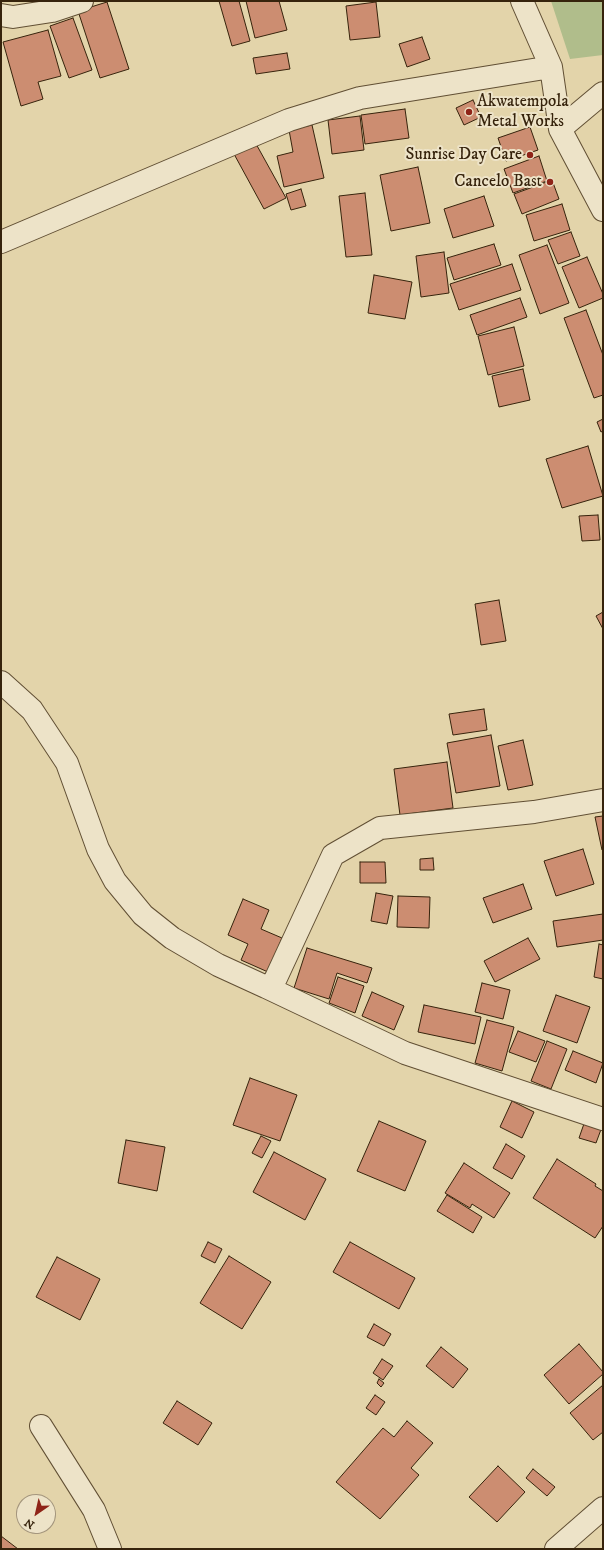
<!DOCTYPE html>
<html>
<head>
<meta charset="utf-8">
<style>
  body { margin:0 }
  #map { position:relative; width:604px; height:1550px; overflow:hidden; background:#e3d4aa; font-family:"IM FELL DW Pica",serif }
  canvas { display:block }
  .frame { position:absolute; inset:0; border:2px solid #36230c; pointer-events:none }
  .north { position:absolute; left:16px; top:1494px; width:40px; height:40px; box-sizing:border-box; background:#ede3c8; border:1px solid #a4967d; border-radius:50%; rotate:214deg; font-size:11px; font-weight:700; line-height:16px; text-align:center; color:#36230c }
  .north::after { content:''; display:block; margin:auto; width:14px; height:18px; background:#8f2418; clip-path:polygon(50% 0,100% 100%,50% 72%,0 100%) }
</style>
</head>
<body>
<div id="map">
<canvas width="604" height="1550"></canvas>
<div class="frame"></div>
<div class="north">N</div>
</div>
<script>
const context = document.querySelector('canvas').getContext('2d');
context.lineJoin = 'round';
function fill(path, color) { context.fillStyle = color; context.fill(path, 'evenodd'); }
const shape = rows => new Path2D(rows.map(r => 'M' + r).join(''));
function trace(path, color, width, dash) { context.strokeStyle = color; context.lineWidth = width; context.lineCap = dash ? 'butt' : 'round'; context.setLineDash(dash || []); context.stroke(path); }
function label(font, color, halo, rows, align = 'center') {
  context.font = font + ' "IM FELL DW Pica",serif'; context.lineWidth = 4; context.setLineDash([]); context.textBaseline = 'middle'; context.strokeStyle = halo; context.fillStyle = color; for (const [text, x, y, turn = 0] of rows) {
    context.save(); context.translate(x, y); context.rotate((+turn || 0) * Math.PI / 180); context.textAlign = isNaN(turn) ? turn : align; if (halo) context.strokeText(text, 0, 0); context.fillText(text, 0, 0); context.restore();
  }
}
const green = shape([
  [551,1,603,1,603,55,570,59]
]);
const building = shape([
  [219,1,239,1,250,41,232,46,219,1],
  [246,1,279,1,287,30,255,38,246,1],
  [107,2,129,69,100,78,78,11,107,2],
  [376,2,380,37,350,40,346,6,376,2],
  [73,18,92,70,69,78,50,26,73,18],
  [48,30,61,76,38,82,43,99,21,106,3,42,48,30],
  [422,37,430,59,407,67,399,44,422,37],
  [287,53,290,69,256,74,253,58,287,53],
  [473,100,481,117,464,125,456,108,473,100],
  [405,109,409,138,365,144,361,115,405,109],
  [360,116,364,150,332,154,328,120,360,116],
  [312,125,324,178,284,187,277,156,293,152,289,130,312,125],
  [530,127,538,150,506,161,498,138,530,127],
  [255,142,286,198,264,209,234,154,255,142],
  [539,156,547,181,513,193,504,169,539,156],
  [418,167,430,223,391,231,380,175,418,167],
  [552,180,559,199,522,214,514,194,552,180],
  [301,189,306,206,291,210,286,194,301,189],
  [365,193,372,255,346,257,339,196,365,193],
  [484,196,494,226,453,238,444,209,484,196],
  [562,204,570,230,534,241,526,215,562,204],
  [571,232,580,256,558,264,548,240,571,232],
  [494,244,501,265,454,280,447,258,494,244],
  [547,245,569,303,540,314,519,255,547,245],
  [444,252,449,293,421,297,416,256,444,252],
  [587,257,603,294,603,298,579,308,562,267,587,257],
  [512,264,521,290,459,310,450,284,512,264],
  [374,275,412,282,405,319,368,313,374,275],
  [520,298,527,317,477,335,470,315,520,298],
  [586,310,603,355,603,395,594,398,564,318,586,310],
  [514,327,524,366,488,375,478,336,514,327],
  [523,369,530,400,499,407,492,376,523,369],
  [603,419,603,431,601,432,597,422,603,419],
  [588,446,603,496,562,508,546,459,588,446],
  [598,515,600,540,582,541,579,516,598,515],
  [499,600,506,641,481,645,475,604,499,600],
  [603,612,603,629,596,616,603,612],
  [484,709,487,730,453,735,449,714,484,709],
  [491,735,500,786,456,793,447,743,491,735],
  [523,740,533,785,508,790,498,746,523,740],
  [447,762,453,808,400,815,394,769,447,762],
  [603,816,603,850,602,850,595,817,603,816],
  [583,849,594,884,556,896,544,861,583,849],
  [433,858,434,870,420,870,420,859,433,858],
  [360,862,385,862,386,883,360,883,360,862],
  [523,884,532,909,493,923,483,898,523,884],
  [376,893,393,896,387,924,371,921,376,893],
  [398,896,430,897,429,928,397,927,398,896],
  [243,899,269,910,261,929,282,938,268,972,241,960,248,944,228,935,243,899],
  [603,914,603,940,557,947,553,921,603,914],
  [528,938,540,959,495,982,484,961,528,938],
  [599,944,603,945,603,979,594,977,599,944],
  [307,948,372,968,367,983,337,973,329,999,294,988,307,948],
  [338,977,364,986,355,1013,329,1003,338,977],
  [482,983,510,990,503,1019,475,1012,482,983],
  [372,992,404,1006,394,1030,362,1016,372,992],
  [556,995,590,1007,577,1043,543,1031,556,995],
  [424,1005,481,1017,475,1044,418,1032,424,1005],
  [487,1020,514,1027,502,1071,475,1063,487,1020],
  [518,1031,545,1041,536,1062,509,1052,518,1031],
  [547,1041,567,1049,551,1089,531,1081,547,1041],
  [573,1051,603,1063,596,1083,565,1070,573,1051],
  [250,1078,297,1095,280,1141,233,1125,250,1078],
  [512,1101,534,1112,522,1138,500,1127,512,1101],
  [586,1118,603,1124,596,1143,579,1138,586,1118],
  [379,1121,426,1141,405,1191,357,1171,379,1121],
  [261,1136,271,1141,262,1158,252,1153,261,1136],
  [126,1140,165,1147,157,1191,118,1183,126,1140],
  [506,1144,525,1156,512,1179,493,1168,506,1144],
  [274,1152,326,1179,305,1220,253,1192,274,1152],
  [557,1159,596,1184,595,1186,603,1191,603,1226,595,1238,533,1198,557,1159],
  [464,1163,510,1193,494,1218,472,1204,470,1208,445,1193,464,1163],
  [447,1195,482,1217,473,1233,437,1211,447,1195],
  [208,1242,222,1249,215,1263,201,1256,208,1242],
  [350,1242,415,1278,399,1309,333,1272,350,1242],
  [229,1256,271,1282,242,1329,200,1303,229,1256],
  [57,1257,100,1279,80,1320,36,1297,57,1257],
  [374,1324,391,1334,384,1346,367,1337,374,1324],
  [579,1344,603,1372,603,1374,569,1404,544,1375,579,1344],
  [441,1347,468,1369,453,1388,426,1366,441,1347],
  [382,1359,393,1366,383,1380,373,1373,382,1359],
  [379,1379,384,1383,381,1387,377,1383,379,1379],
  [603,1385,603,1432,593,1440,570,1413,603,1385],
  [375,1395,385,1402,376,1415,366,1408,375,1395],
  [177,1401,212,1423,198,1445,163,1423,177,1401],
  [407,1421,433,1443,411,1468,419,1475,380,1519,336,1482,383,1428,394,1437,407,1421],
  [498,1466,525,1492,497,1522,469,1497,498,1466],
  [533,1469,555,1487,547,1496,526,1478,533,1469],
  [1,1536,18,1549,1,1549,1,1536]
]);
const minor = shape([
  [522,1,551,67,560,129,603,210],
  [1,15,13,17,52,11,82,1],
  [560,129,603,93],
  [1,242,289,120,360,98,551,67],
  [1,682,32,710,67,763,98,849,115,881,143,915,172,938,218,965,266,987,272,984,276,978,333,855,380,828,534,812,603,800],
  [266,987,405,1053,603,1119],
  [41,1426,94,1510,110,1549],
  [556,1549,603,1508]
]);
const markers = [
  [469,112,4,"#8f2418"],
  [530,155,4,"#8f2418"],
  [550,182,4,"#8f2418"]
];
const poiNames = [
  ["Akwatempola",477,102,"left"],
  ["Metal Works",477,122,"left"],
  ["Sunrise Day Care",522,155],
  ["Cancelo Bast",542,182]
];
fill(green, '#b0bd8b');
fill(building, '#cc8d71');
trace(building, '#36230c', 1);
trace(minor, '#614f34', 24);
trace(minor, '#ede3c8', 22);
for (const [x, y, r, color] of markers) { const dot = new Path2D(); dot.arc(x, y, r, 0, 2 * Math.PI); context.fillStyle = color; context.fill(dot); trace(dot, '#ede3c8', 1.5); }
label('17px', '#36230c', '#ede3c8', poiNames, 'right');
</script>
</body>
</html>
